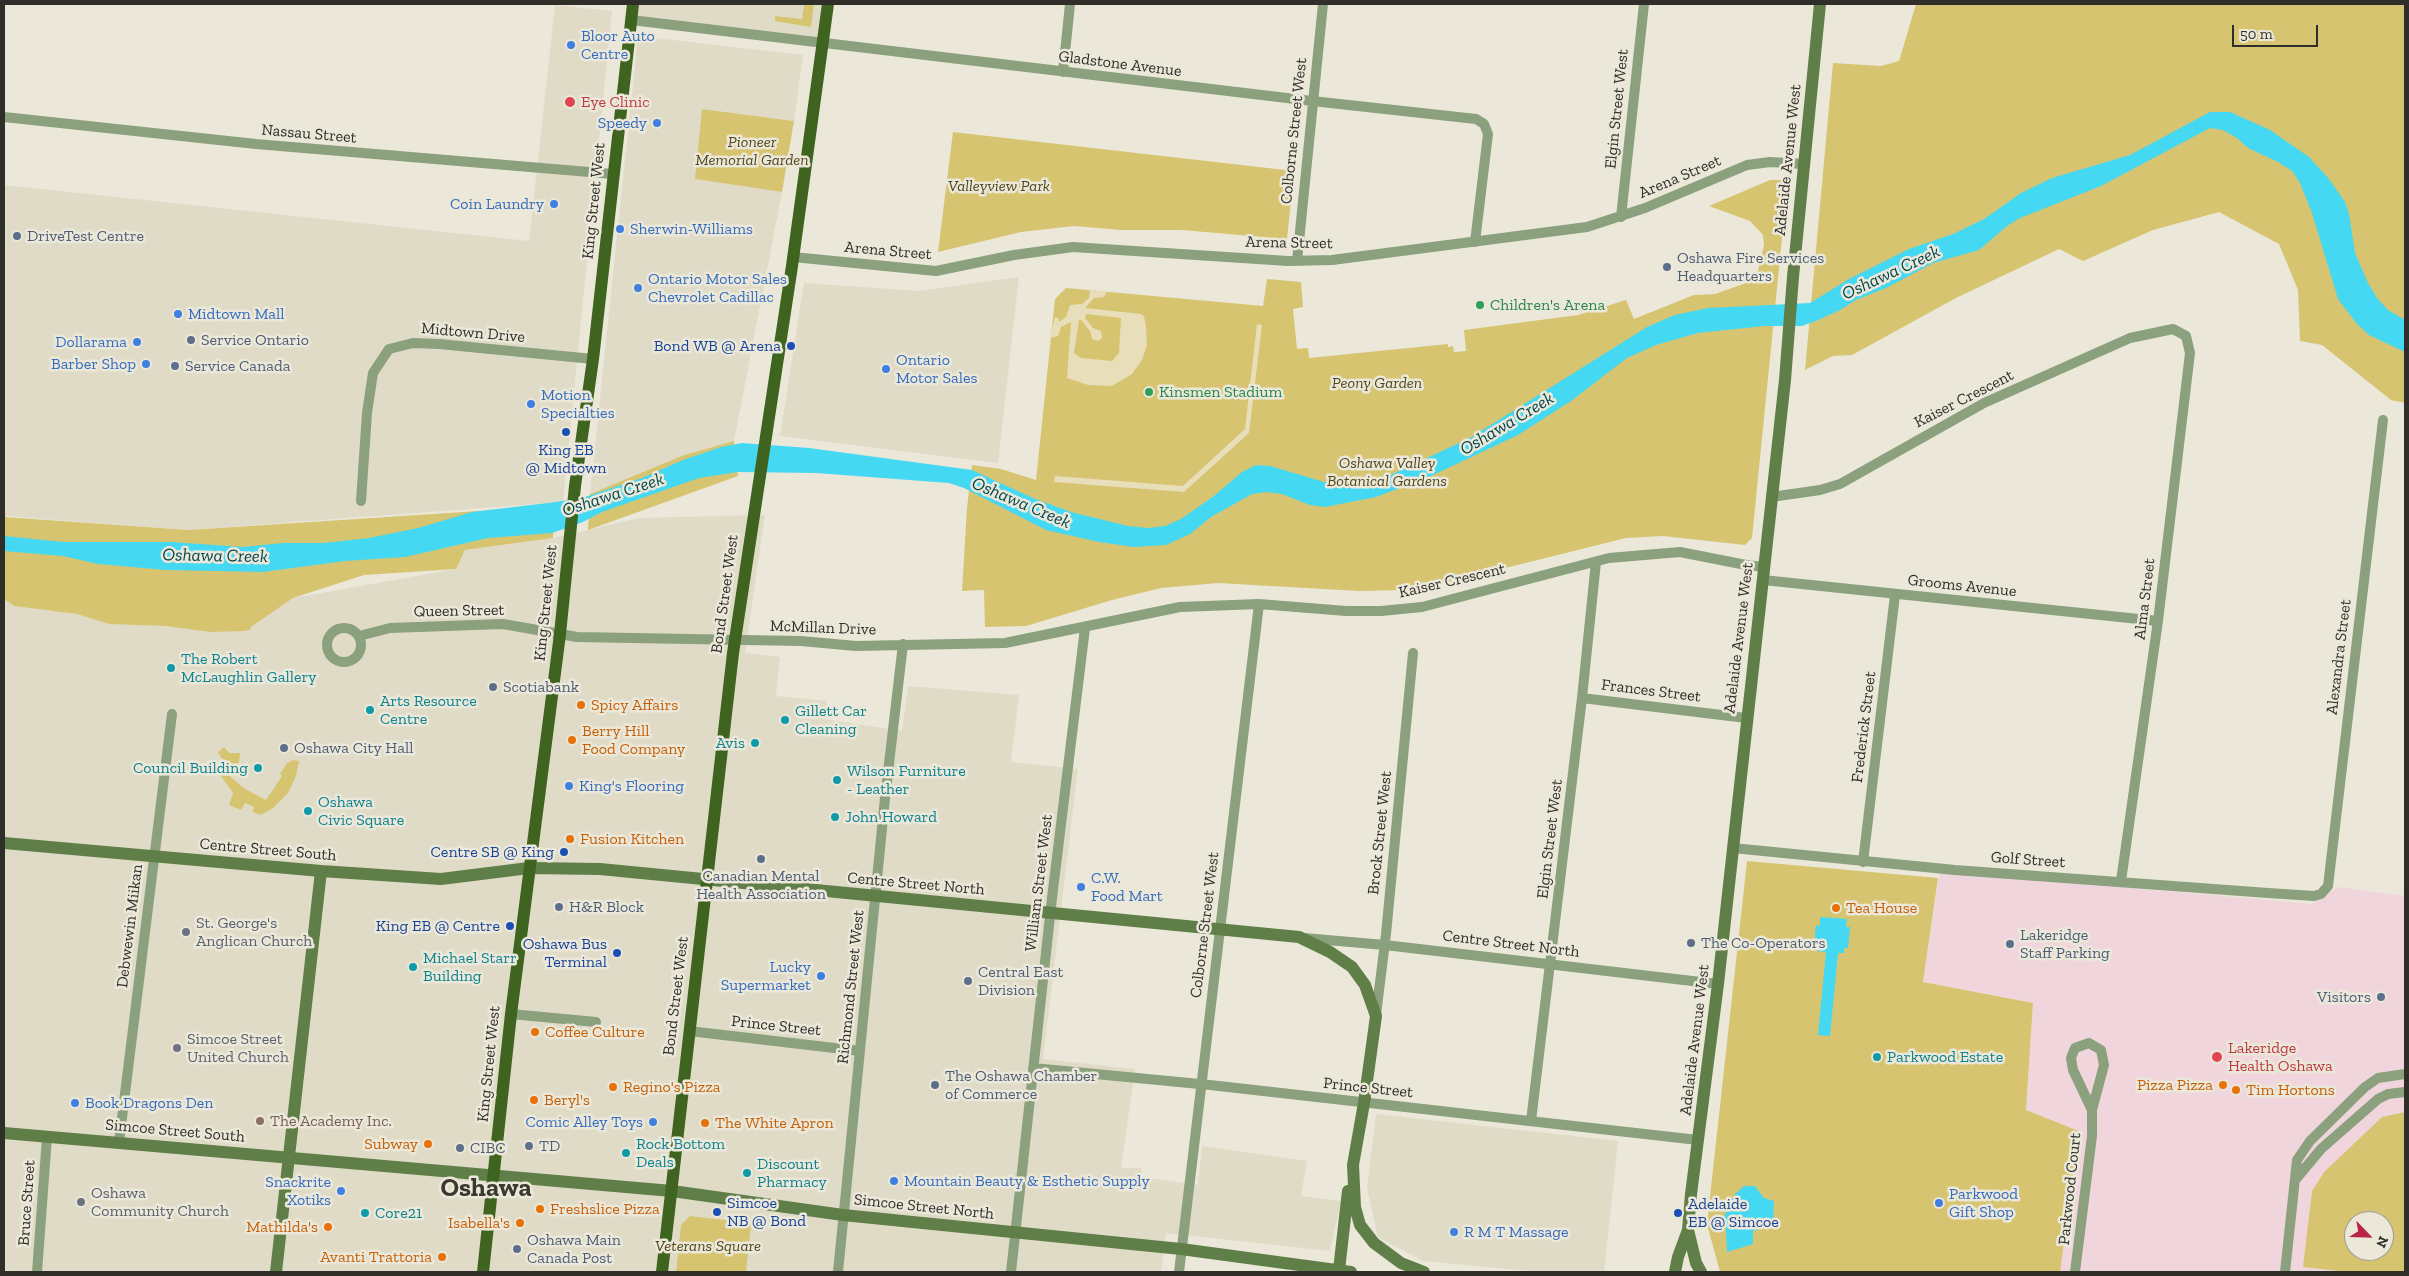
<!DOCTYPE html>
<html>
<head>
<meta charset="utf-8">
<style>
  body { margin:0 }
  #map { position:relative; width:2409px; height:1276px; overflow:hidden; background:#ebe8da; font-family:"Zilla Slab",serif }
  canvas { display:block }
  .frame { position:absolute; inset:0; border:5px solid #2f2e29; pointer-events:none }
  .north { position:absolute; left:2344px; top:1211px; width:50px; height:50px; box-sizing:border-box; background:#ebe8da; border:1px solid #a09e93; border-radius:50%; rotate:114deg; font-size:14px; font-weight:700; line-height:20px; text-align:center; color:#2f2e29 }
  .north::after { content:''; display:block; margin:auto; width:18px; height:22px; background:#b72649; clip-path:polygon(50% 0,100% 100%,50% 72%,0 100%) }
  .scale { position:absolute; left:2232px; top:25px; width:86px; height:22px; box-sizing:border-box; border:2px solid #2f2e29; border-top:0; padding-left:6px; font-size:15px; line-height:18px; white-space:nowrap; color:#2f2e29; -webkit-text-stroke:4px #ebe8da; paint-order:stroke }
</style>
</head>
<body>
<div id="map">
<canvas width="2409" height="1276"></canvas>
<div class="frame"></div>
<div class="north">N</div>
<div class="scale">50 m</div>
</div>
<script>
const context = document.querySelector('canvas').getContext('2d');
context.lineJoin = 'round';
function fill(path, color) { context.fillStyle = color; context.fill(path, 'evenodd'); }
const shape = rows => new Path2D(rows.map(r => 'M' + r).join(''));
function trace(path, color, width, dash) { context.strokeStyle = color; context.lineWidth = width; context.lineCap = dash ? 'butt' : 'round'; context.setLineDash(dash || []); context.stroke(path); }
function label(font, color, halo, rows, align = 'center') {
  context.font = font + ' "Zilla Slab",serif'; context.lineWidth = 5; context.setLineDash([]); context.textBaseline = 'middle'; context.strokeStyle = halo; context.fillStyle = color; for (const [text, x, y, turn = 0] of rows) {
    context.save(); context.translate(x, y); context.rotate((+turn || 0) * Math.PI / 180); context.textAlign = isNaN(turn) ? turn : align; if (halo) context.strokeText(text, 0, 0); context.fillText(text, 0, 0); context.restore();
  }
}
const built = shape([
  [627,4,822,4,817,47,625,22],
  [555,5,612,11,563,502,189,530,4,516,4,185,529,241],
  [638,36,803,55,794,121,703,109,696,179,782,192,734,441,684,455,590,494],
  [1019,277,998,463,780,436,804,283,919,291],
  [765,515,745,653,780,657,776,696,827,701,825,719,902,731,908,686,1019,695,1011,762,1078,769,1043,1059,1135,1069,1121,1168,1141,1168,1142,1177,1198,1185,1202,1146,1307,1161,1301,1196,1341,1201,1330,1251,1166,1233,1161,1272,21,1272,4,1270,4,599,14,606,107,617,245,631,293,598,456,569,465,550,553,538,638,518],
  [1376,1114,1618,1141,1604,1272,1540,1272,1423,1261,1378,1237,1367,1188]
]);
const medical = shape([
  [1940,871,2312,904,2338,887,2405,896,2405,1112,2382,1118,2324,1172,2312,1191,2304,1267,2347,1272,2060,1272,2079,1131,2026,1110,2033,1003,1923,982]
]);
const green = shape([
  [804,4,814,4,811,27,775,21,775,16,802,19],
  [1916,4,2405,4,2405,403,2391,400,2322,345,2300,341,2298,290,2279,244,2219,212,2153,230,2083,261,2059,249,1956,298,1852,355,1833,356,1805,370,1833,63,1881,66,1899,61],
  [702,109,794,121,782,192,695,179],
  [953,132,1294,171,1287,239,1181,230,1121,230,1074,226,1021,232,938,252],
  [1770,180,1783,180,1785,208,1752,538,1745,545,1663,536,1626,538,1453,581,1405,590,1359,591,1218,583,1161,588,1112,600,1026,626,985,627,984,590,962,591,967,508,972,465,1001,469,1036,480,1055,299,1066,288,1263,306,1267,279,1301,282,1303,307,1293,309,1297,349,1308,348,1309,358,1448,344,1448,347,1453,346,1454,352,1466,351,1464,330,1578,315,1626,300,1634,319,1694,295,1715,294,1746,283,1758,271,1764,245,1763,235,1750,221,1709,206],
  [734,441,738,476,588,530,590,494,684,455],
  [555,506,553,538,465,550,456,569,364,575,293,598,251,627,251,629,245,631,210,632,166,626,109,624,77,614,14,606,4,599,4,517,189,530],
  [224,747,229,753,240,753,239,762,226,773,245,789,266,800,282,776,280,774,287,763,293,760,299,761,296,776,288,793,273,808,261,815,253,812,254,807,245,803,241,810,229,805,233,793,221,776,222,759,218,752],
  [1747,861,1938,878,1923,982,2033,1003,2026,1110,2079,1131,2060,1272,1720,1272,1707,1224],
  [2405,1112,2405,1272,2347,1272,2303,1267,2312,1191,2324,1172,2382,1117],
  [2354,1221,2384,1221,2384,1251,2354,1251],
  [690,1216,751,1223,746,1272,676,1272,681,1225]
]);
const sand = shape([
  [1090,290,1107,292,1104,297,1094,298,1085,308,1141,314,1144,316,1146,327,1147,345,1142,360,1132,374,1112,386,1088,385,1067,378,1071,322,1061,327,1058,336,1050,338,1055,317,1058,318,1059,322,1066,317,1070,305,1082,304,1089,298],
  [1086,314,1121,318,1119,353,1112,361,1081,358,1074,353,1079,320,1081,320,1090,331,1092,339,1098,341,1102,338,1101,331,1093,328,1085,318],
  [1257,324,1262,325,1249,433,1184,492,1054,482,1055,476,1183,486,1245,429]
]);
const water = shape([
  [2210,112,2230,112,2270,130,2309,157,2329,179,2345,202,2349,214,2355,253,2368,283,2377,298,2388,310,2405,320,2405,352,2369,335,2357,324,2338,299,2312,213,2300,183,2292,171,2278,162,2248,148,2237,138,2223,130,2210,128,2101,186,2020,218,2007,226,1979,250,1933,263,1888,287,1856,300,1840,310,1816,321,1802,326,1764,326,1698,333,1656,345,1627,358,1571,401,1518,435,1429,477,1376,497,1325,507,1310,505,1282,494,1267,492,1252,494,1211,517,1190,534,1166,545,1134,547,1099,542,1046,530,964,488,949,483,816,473,738,472,699,478,602,512,583,522,552,533,488,538,405,557,345,561,263,572,166,570,98,564,63,556,4,551,4,536,64,542,171,542,243,547,283,543,324,543,369,538,418,528,472,512,556,502,585,497,642,478,683,460,721,447,742,443,809,448,972,470,1033,498,1071,512,1128,526,1148,528,1165,526,1181,519,1214,496,1242,472,1256,465,1270,466,1324,482,1356,483,1386,477,1470,438,1647,327,1675,315,1708,308,1810,303,1849,279,1909,249,1953,234,1984,219,2021,193,2052,178,2130,155],
  [1820,917,1847,919,1846,927,1850,927,1848,948,1844,948,1844,953,1838,953,1830,1036,1818,1035,1826,952,1817,951,1818,946,1814,946,1816,925,1820,926],
  [1744,1186,1755,1186,1764,1198,1774,1201,1773,1224,1753,1231,1753,1244,1727,1252,1725,1214,1735,1194]
]);
const street = shape([
  [631,20,1312,101,1476,119,1484,124,1488,134,1475,242],
  [1063,72,1070,4],
  [4,117,256,144,613,174],
  [1621,217,1644,4],
  [793,257,936,271,1014,255,1073,247,1288,261,1332,260,1587,227,1645,208,1747,165,1770,162,1804,164],
  [1297,261,1323,4],
  [1771,497,1820,490,1840,484,1984,403,2130,338,2173,329,2186,336,2190,353,2158,621,2121,881],
  [361,501,367,413,373,373,389,349,413,343,439,344,593,359],
  [1763,580,2158,621],
  '327 645a17 17 0 1 1 34 0a17 17 0 1 1-34 0Z',
  [359,636,390,628,503,624,577,637,801,641,856,646,1005,643,1180,607,1259,604,1346,611,1381,611,1422,607,1609,558,1680,552,1746,565,1764,567],
  [1582,698,1746,718],
  [1733,848,1955,870,2268,893,2314,896,2321,894,2328,886,2383,420],
  [1863,862,1895,595],
  [1304,938,1385,945,1718,984],
  [511,1014,596,1022],
  [1376,1015,1386,934,1413,653],
  [689,1031,860,1051],
  [1033,1068,1210,1085,1698,1140],
  [1531,1121,1582,698,1596,562],
  [119,1142,172,714],
  [2296,1179,2321,1149,2378,1099,2388,1094,2405,1092],
  [37,1272,47,1137],
  [838,1272,885,798,903,644],
  [1011,1272,1052,898,1085,628],
  [1179,1272,1259,604],
  [2075,1272,2092,1136,2092,1110,2104,1065,2101,1050,2089,1043,2075,1048,2071,1058,2073,1070,2092,1110],
  [2285,1272,2297,1160,2310,1141,2365,1087,2378,1078,2405,1074]
]);
const secondary = shape([
  [4,843,321,871,441,879,529,868,600,869,1299,937,1330,952,1352,967,1365,985,1376,1016,1364,1103,1353,1165,1355,1207,1360,1225,1374,1243,1401,1263,1424,1272],
  [4,1133,672,1191,843,1215,1181,1249,1351,1272],
  [1339,1270,1348,1191],
  [276,1272,321,871],
  [1675,1272,1678,1257,1688,1230],
  [1701,1272,1696,1263,1688,1230,1691,1194,1718,984,1785,380,1793,277,1820,4]
]);
const primary = shape([
  [483,1272,511,1014,560,634,575,486,593,359,633,4],
  [662,1272,733,653,792,266,828,4]
]);
const markers = [
  [571,45,5,"#3f7fe0"],
  [570,102,6,"#e0444e"],
  [657,123,5,"#3f7fe0"],
  [554,204,5,"#3f7fe0"],
  [620,229,5,"#3f7fe0"],
  [17,236,5,"#5c6f8a"],
  [1667,267,5,"#5c6f8a"],
  [638,288,5,"#3f7fe0"],
  [1480,305,5,"#2e9e5b"],
  [178,314,5,"#3f7fe0"],
  [191,340,5,"#5c6f8a"],
  [137,342,5,"#3f7fe0"],
  [791,346,5,"#1a4fb4"],
  [146,364,5,"#3f7fe0"],
  [175,366,5,"#5c6f8a"],
  [886,369,5,"#3f7fe0"],
  [1149,392,5,"#2e9e5b"],
  [531,404,5,"#3f7fe0"],
  [566,432,5,"#1a4fb4"],
  [171,668,5,"#0f9aa8"],
  [493,687,5,"#5c6f8a"],
  [581,705,5,"#e8710a"],
  [370,710,5,"#0f9aa8"],
  [785,720,5,"#0f9aa8"],
  [572,740,5,"#e8710a"],
  [755,743,5,"#0f9aa8"],
  [284,748,5,"#5c6f8a"],
  [258,768,5,"#0f9aa8"],
  [837,780,5,"#0f9aa8"],
  [569,786,5,"#3f7fe0"],
  [308,811,5,"#0f9aa8"],
  [835,817,5,"#0f9aa8"],
  [570,839,5,"#e8710a"],
  [564,852,5,"#1a4fb4"],
  [761,859,5,"#5c6f8a"],
  [1081,887,5,"#3f7fe0"],
  [559,907,5,"#5c6f8a"],
  [1836,908,5,"#e8710a"],
  [510,926,5,"#1a4fb4"],
  [186,932,5,"#6b7280"],
  [1691,943,5,"#5c6f8a"],
  [2010,944,5,"#5c6f8a"],
  [617,953,5,"#1a4fb4"],
  [413,967,5,"#0f9aa8"],
  [821,976,5,"#3f7fe0"],
  [968,981,5,"#5c6f8a"],
  [2381,997,5,"#5c6f8a"],
  [535,1032,5,"#e8710a"],
  [177,1048,5,"#6b7280"],
  [1877,1057,5,"#0f9aa8"],
  [2217,1057,6,"#e0444e"],
  [935,1085,5,"#5c6f8a"],
  [2223,1085,5,"#e8710a"],
  [613,1087,5,"#e8710a"],
  [2236,1090,5,"#e8710a"],
  [534,1100,5,"#e8710a"],
  [75,1103,5,"#3f7fe0"],
  [260,1121,5,"#8d6e63"],
  [653,1122,5,"#3f7fe0"],
  [705,1123,5,"#e8710a"],
  [428,1144,5,"#e8710a"],
  [529,1146,5,"#5c6f8a"],
  [460,1148,5,"#5c6f8a"],
  [626,1153,5,"#0f9aa8"],
  [747,1173,5,"#0f9aa8"],
  [894,1181,5,"#3f7fe0"],
  [341,1191,5,"#3f7fe0"],
  [81,1202,5,"#6b7280"],
  [1939,1203,5,"#3f7fe0"],
  [540,1209,5,"#e8710a"],
  [717,1212,5,"#1a4fb4"],
  [365,1213,5,"#0f9aa8"],
  [1678,1213,5,"#1a4fb4"],
  [520,1223,5,"#e8710a"],
  [328,1227,5,"#e8710a"],
  [1454,1232,5,"#3f7fe0"],
  [517,1249,5,"#5c6f8a"],
  [442,1257,5,"#e8710a"]
];
const shopNames = [
  ["Bloor Auto",581,36],
  ["Centre",581,54],
  ["Speedy",647,123,"right"],
  ["Coin Laundry",544,204,"right"],
  ["Sherwin-Williams",630,229],
  ["Ontario Motor Sales",648,279],
  ["Chevrolet Cadillac",648,297],
  ["Midtown Mall",188,314],
  ["Dollarama",127,342,"right"],
  ["Ontario",896,360],
  ["Motor Sales",896,378],
  ["Barber Shop",136,364,"right"],
  ["Motion",541,395],
  ["Specialties",541,413],
  ["King's Flooring",579,786],
  ["C.W.",1091,878],
  ["Food Mart",1091,896],
  ["Lucky",811,967,"right"],
  ["Supermarket",811,985,"right"],
  ["Book Dragons Den",85,1103],
  ["Comic Alley Toys",643,1122,"right"],
  ["Mountain Beauty & Esthetic Supply",904,1181],
  ["Snackrite",331,1182,"right"],
  ["Xotiks",331,1200,"right"],
  ["Parkwood",1949,1194],
  ["Gift Shop",1949,1212],
  ["R M T Massage",1464,1232]
];
const streetNames = [
  ["Gladstone Avenue",1120,64,7],
  ["Elgin Street West",1617,109,-84],
  ["Colborne Street West",1294,131,-84],
  ["Nassau Street",309,134,5],
  ["Adelaide Avenue West",1788,160,-84],
  ["Arena Street",1680,177,-23],
  ["King Street West",594,201,-84],
  ["Arena Street",1289,243,1],
  ["Arena Street",888,251,5],
  ["Midtown Drive",473,333,5],
  ["Kaiser Crescent",1964,399,-27],
  ["Kaiser Crescent",1452,581,-13],
  ["Grooms Avenue",1962,586,6],
  ["Bond Street West",725,594,-82],
  ["Alma Street",2145,599,-83],
  ["King Street West",546,603,-84],
  ["Queen Street",459,611,-1],
  ["McMillan Drive",823,628,2],
  ["Adelaide Avenue West",1739,638,-83],
  ["Alexandra Street",2339,657,-83],
  ["Frances Street",1651,691,7],
  ["Frederick Street",1864,727,-83],
  ["Brock Street West",1380,833,-84],
  ["Elgin Street West",1550,839,-83],
  ["Centre Street South",268,850,5],
  ["Golf Street",2028,860,4],
  ["William Street West",1039,883,-83],
  ["Centre Street North",916,884,5],
  ["Colborne Street West",1205,925,-83],
  ["Debwewin Miikan",130,926,-83],
  ["Centre Street North",1511,944,7],
  ["Richmond Street West",851,987,-84],
  ["Bond Street West",676,996,-83],
  ["Prince Street",776,1026,6],
  ["Adelaide Avenue West",1695,1040,-83],
  ["King Street West",489,1064,-84],
  ["Prince Street",1368,1088,6],
  ["Simcoe Street South",175,1131,5],
  ["Parkwood Court",2070,1189,-84],
  ["Bruce Street",27,1203,-86],
  ["Simcoe Street North",924,1207,6]
];
const healthNames = [
  ["Eye Clinic",581,102],
  ["Lakeridge",2228,1048],
  ["Health Oshawa",2228,1066]
];
const parkNames = [
  ["Pioneer",752,142],
  ["Memorial Garden",752,160],
  ["Valleyview Park",999,186],
  ["Peony Garden",1377,383],
  ["Oshawa Valley",1387,463],
  ["Botanical Gardens",1387,481],
  ["Veterans Square",708,1246]
];
const serviceNames = [
  ["DriveTest Centre",27,236],
  ["Oshawa Fire Services",1677,258],
  ["Headquarters",1677,276],
  ["Service Ontario",201,340],
  ["Service Canada",185,366],
  ["Scotiabank",503,687],
  ["Oshawa City Hall",294,748],
  ["Canadian Mental",761,876,"center"],
  ["Health Association",761,894,"center"],
  ["H&R Block",569,907],
  ["Lakeridge",2020,935],
  ["Staff Parking",2020,953],
  ["The Co-Operators",1701,943],
  ["Central East",978,972],
  ["Division",978,990],
  ["Visitors",2371,997,"right"],
  ["The Oshawa Chamber",945,1076],
  ["of Commerce",945,1094],
  ["TD",539,1146],
  ["CIBC",470,1148],
  ["Oshawa Main",527,1240],
  ["Canada Post",527,1258]
];
const leisureNames = [
  ["Children's Arena",1490,305],
  ["Kinsmen Stadium",1159,392]
];
const transitNames = [
  ["Bond WB @ Arena",781,346],
  ["King EB",566,450,"center"],
  ["@ Midtown",566,468,"center"],
  ["Centre SB @ King",554,852],
  ["King EB @ Centre",500,926],
  ["Oshawa Bus",607,944],
  ["Terminal",607,962],
  ["Simcoe",727,1203,"left"],
  ["NB @ Bond",727,1221,"left"],
  ["Adelaide",1688,1204,"left"],
  ["EB @ Simcoe",1688,1222,"left"]
];
const cultureNames = [
  ["The Robert",181,659],
  ["McLaughlin Gallery",181,677],
  ["Arts Resource",380,701],
  ["Centre",380,719],
  ["Gillett Car",795,711],
  ["Cleaning",795,729],
  ["Avis",745,743,"right"],
  ["Council Building",248,768,"right"],
  ["Wilson Furniture",847,771],
  ["- Leather",847,789],
  ["Oshawa",318,802],
  ["Civic Square",318,820],
  ["John Howard",845,817],
  ["Michael Starr",423,958],
  ["Building",423,976],
  ["Parkwood Estate",1887,1057],
  ["Rock Bottom",636,1144],
  ["Deals",636,1162],
  ["Discount",757,1164],
  ["Pharmacy",757,1182],
  ["Core21",375,1213]
];
const foodNames = [
  ["Spicy Affairs",591,705],
  ["Berry Hill",582,731],
  ["Food Company",582,749],
  ["Fusion Kitchen",580,839],
  ["Tea House",1846,908],
  ["Coffee Culture",545,1032],
  ["Pizza Pizza",2213,1085,"right"],
  ["Regino's Pizza",623,1087],
  ["Tim Hortons",2246,1090],
  ["Beryl's",544,1100],
  ["The White Apron",715,1123],
  ["Subway",418,1144,"right"],
  ["Freshslice Pizza",550,1209],
  ["Isabella's",510,1223,"right"],
  ["Mathilda's",318,1227,"right"],
  ["Avanti Trattoria",432,1257,"right"]
];
const worshipNames = [
  ["St. George's",196,923],
  ["Anglican Church",196,941],
  ["Simcoe Street",187,1039],
  ["United Church",187,1057],
  ["Oshawa",91,1193],
  ["Community Church",91,1211]
];
const educationNames = [
  ["The Academy Inc.",270,1121]
];
const waterNames = [
  ["Oshawa Creek",1891,273,-25],
  ["Oshawa Creek",1507,424,-31],
  ["Oshawa Creek",613,495,-18],
  ["Oshawa Creek",1021,503,23],
  ["Oshawa Creek",215,556,1]
];
const townNames = [
  ["Oshawa",486,1189]
];
fill(built, '#e0dbc7');
fill(medical, '#f0d6dc');
fill(green, '#d7c471');
fill(sand, '#e8deb9');
fill(water, '#44d8f3');
trace(street, '#8ba07d', 10);
trace(secondary, '#5f7e48', 12);
trace(primary, '#3f641f', 12);
for (const [x, y, r, color] of markers) { const dot = new Path2D(); dot.arc(x, y, r, 0, 2 * Math.PI); context.fillStyle = color; context.fill(dot); trace(dot, '#ebe8da', 2); }
label('16px', '#366cbe', '#ebe8da', shopNames, 'left');
label('16px', '#2f2e29', '#ebe8da', streetNames);
label('16px', '#be3a42', '#ebe8da', healthNames, 'left');
label('italic 16px', '#50471c', '#ebe8da', parkNames);
label('16px', '#4e5e75', '#ebe8da', serviceNames, 'left');
label('16px', '#27864d', '#ebe8da', leisureNames, 'left');
label('16px', '#164399', '#ebe8da', transitNames, 'right');
label('16px', '#0d838f', '#ebe8da', cultureNames, 'left');
label('16px', '#c56008', '#ebe8da', foodNames, 'left');
label('16px', '#5b616d', '#ebe8da', worshipNames, 'left');
label('16px', '#785e54', '#ebe8da', educationNames, 'left');
label('italic 18px', '#024651', '#ebe8da', waterNames);
label('bold 26px', '#3b382e', '#ebe8da', townNames);
</script>
</body>
</html>
